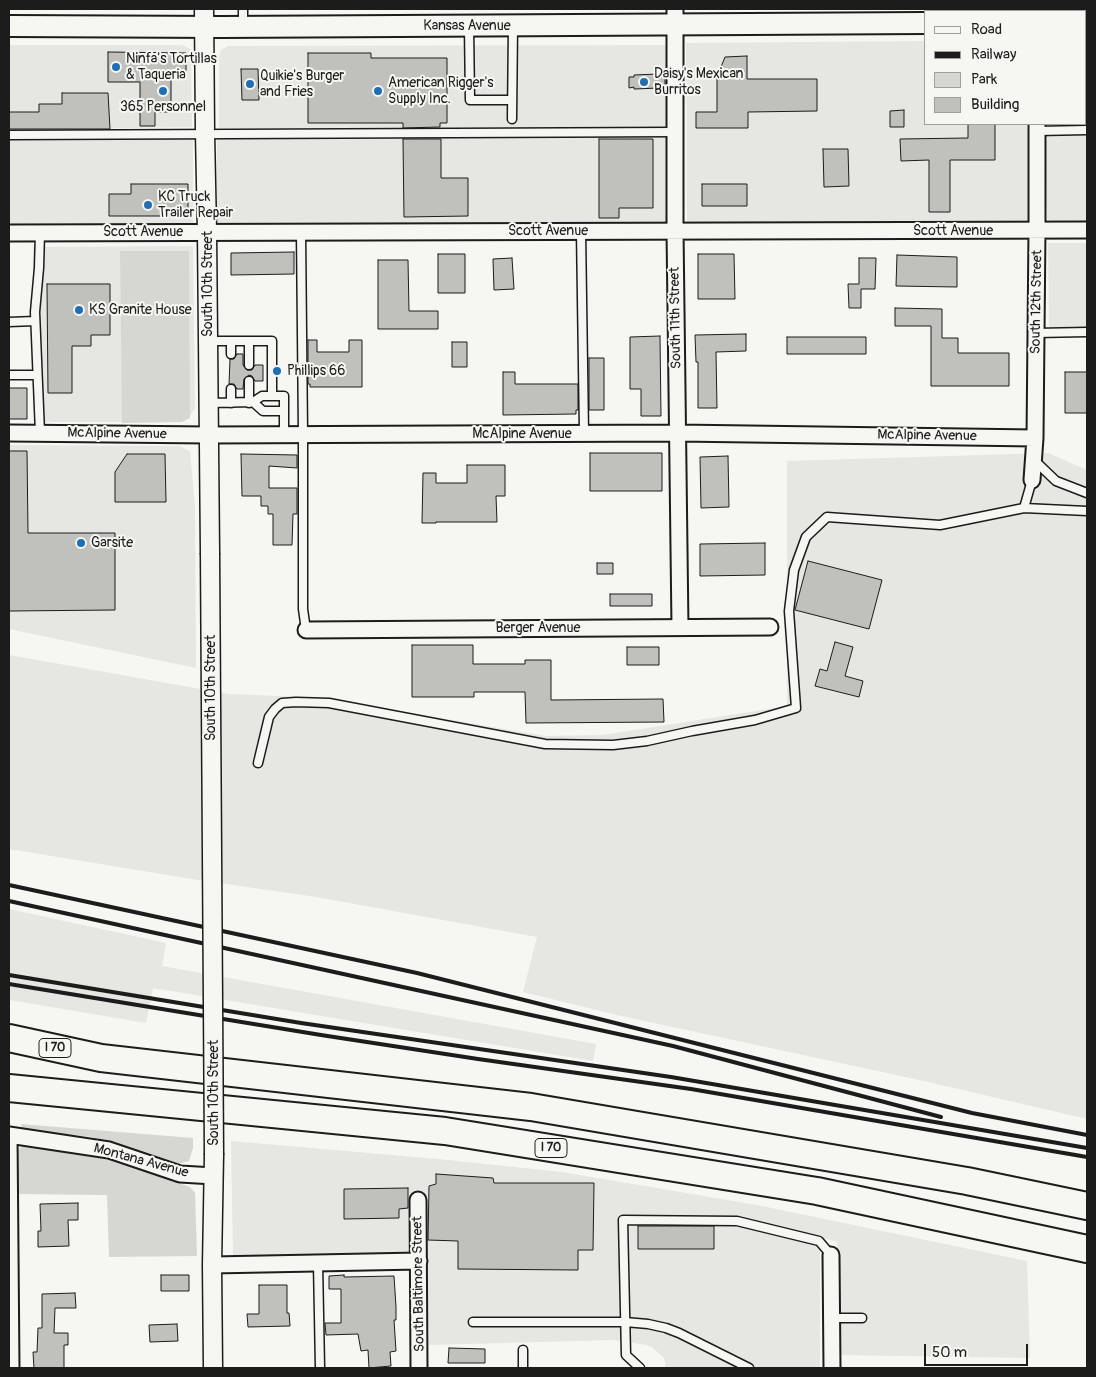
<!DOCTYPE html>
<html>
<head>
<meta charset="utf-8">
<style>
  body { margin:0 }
  #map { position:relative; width:1096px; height:1377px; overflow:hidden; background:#f6f6f2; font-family:Pangolin,sans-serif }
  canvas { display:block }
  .frame { position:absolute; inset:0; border:10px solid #1c1c1c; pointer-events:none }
  .legend { position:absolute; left:924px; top:10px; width:162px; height:115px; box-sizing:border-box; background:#f6f6f2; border:1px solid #9f9f9c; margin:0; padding:6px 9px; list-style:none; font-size:15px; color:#1c1c1c }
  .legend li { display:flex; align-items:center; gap:10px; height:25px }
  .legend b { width:25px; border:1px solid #9f9f9c }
  .scale { position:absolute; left:924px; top:1344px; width:104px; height:22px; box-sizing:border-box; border:2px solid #1c1c1c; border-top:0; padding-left:6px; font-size:15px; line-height:18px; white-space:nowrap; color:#1c1c1c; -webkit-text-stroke:4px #f6f6f2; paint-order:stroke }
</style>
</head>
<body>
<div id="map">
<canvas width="1096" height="1377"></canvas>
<div class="frame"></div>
<ul class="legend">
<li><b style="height:6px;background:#f6f6f2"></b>Road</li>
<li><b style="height:6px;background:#1c1c1c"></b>Railway</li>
<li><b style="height:14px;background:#d6d6d2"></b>Park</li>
<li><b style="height:14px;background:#c0c0bd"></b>Building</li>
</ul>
<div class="scale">50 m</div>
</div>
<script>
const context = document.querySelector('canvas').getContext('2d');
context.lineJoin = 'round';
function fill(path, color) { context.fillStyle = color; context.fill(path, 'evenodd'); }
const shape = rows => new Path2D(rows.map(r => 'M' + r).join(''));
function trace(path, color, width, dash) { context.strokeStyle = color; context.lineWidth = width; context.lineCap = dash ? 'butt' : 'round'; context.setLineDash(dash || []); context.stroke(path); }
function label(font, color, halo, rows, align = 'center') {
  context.font = font + ' Pangolin,sans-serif'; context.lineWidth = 4; context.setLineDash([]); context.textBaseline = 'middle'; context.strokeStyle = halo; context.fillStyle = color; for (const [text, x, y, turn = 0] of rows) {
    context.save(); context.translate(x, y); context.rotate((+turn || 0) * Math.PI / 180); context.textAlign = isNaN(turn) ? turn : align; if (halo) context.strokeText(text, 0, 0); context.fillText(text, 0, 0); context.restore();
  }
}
const built = shape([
  [925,41,925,124,1027,124,1027,221,687,223,686,43],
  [1085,43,1087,43,1087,221,1049,221,1047,218,1046,124,1085,124],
  [9,45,182,45,187,47,191,50,192,127,9,130],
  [666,45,666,127,219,128,219,56,221,50,228,46],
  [666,136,667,224,217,224,217,137],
  [193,137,193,224,9,225,9,138],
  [1048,243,1087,243,1087,327,1049,327],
  [193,246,195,408,189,418,178,422,34,422,33,247],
  [9,445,180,446,190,451,195,506,196,668,9,629],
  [1048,453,1087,470,1087,1119,924,1081,617,1015,523,992,537,937,316,897,192,879,9,849,9,655,229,694,325,698,545,736,603,735,787,706,787,461],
  [9,909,166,943,162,966,596,1044,593,1061,153,988,146,1023,9,1000],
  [231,1141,438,1159,562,1172,757,1205,1027,1261,1030,1358,839,1355,837,1242,820,1237,820,1368,666,1368,664,1358,652,1347,646,1345,615,1340,429,1345,427,1255,236,1260,233,1257]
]);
const green = shape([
  [120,251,189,251,190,418,182,422,122,423],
  [21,1124,193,1138,193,1148,189,1161,178,1164,173,1163,92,1137,23,1130],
  [24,1144,97,1154,190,1187,195,1193,197,1256,109,1257,107,1195,16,1194,16,1153]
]);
const building = shape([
  [108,52,186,53,186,71,171,71,171,112,155,112,155,126,140,126,140,82,108,82,108,52],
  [308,53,371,53,371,58,447,58,447,123,440,123,440,127,403,128,403,123,308,123,308,53],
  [747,56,747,79,817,79,817,111,748,112,748,128,696,128,696,112,717,112,717,77,725,57,747,56],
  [241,69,258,69,259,100,242,100,241,69],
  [659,74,659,77,665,77,665,86,659,86,659,88,634,89,634,87,629,88,629,77,634,77,634,75,659,74],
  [62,93,108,93,110,129,9,129,9,112,39,112,39,104,62,104,62,93],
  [904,110,904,127,890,127,890,111,904,110],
  [968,124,995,124,995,160,950,160,950,212,929,212,929,160,901,161,900,139,968,138,968,124],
  [403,139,441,139,441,178,468,178,468,216,404,217,403,139],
  [599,139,653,139,653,208,619,208,619,218,599,218,599,139],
  [823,149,848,149,849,186,824,187,823,149],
  [131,184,188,184,188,216,109,216,109,194,131,194,131,184],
  [702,184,747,184,747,206,702,206,702,184],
  [294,252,294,274,231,275,231,253,294,252],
  [438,254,465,254,465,293,438,293,438,254],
  [698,254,734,254,735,299,698,299,698,254],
  [897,255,957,257,957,287,896,286,897,255],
  [512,258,514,289,494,290,493,259,512,258],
  [859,258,876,258,875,289,861,289,861,308,849,308,848,284,859,284,859,258],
  [378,260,408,260,409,311,438,311,438,329,378,329,378,260],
  [47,284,110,284,110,335,91,335,91,346,72,346,72,393,48,393,47,284],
  [895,308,942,309,942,338,958,338,958,353,1009,353,1009,386,931,386,931,326,895,326,895,308],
  [746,334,746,351,716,352,717,408,698,408,698,362,696,362,695,335,746,334],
  [660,336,661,416,641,416,641,389,630,389,630,337,660,336],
  [787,337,866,337,866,354,787,354,787,337],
  [308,340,317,340,317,352,349,352,349,340,362,340,362,387,310,387,310,384,308,384,308,340],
  [452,342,467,342,467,367,452,367,452,342],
  [237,354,243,354,243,365,247,370,252,370,255,365,263,365,263,381,255,381,252,376,249,375,244,379,243,389,237,389,234,384,229,384,230,359,234,359,237,354],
  [589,358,604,358,604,410,589,410,589,358],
  [503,372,515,372,515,384,578,384,578,410,576,410,576,414,503,415,503,372],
  [1065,372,1087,372,1087,413,1065,413,1065,372],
  [9,388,27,388,27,419,9,419,9,388],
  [9,451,27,451,28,533,115,533,115,610,9,611,9,451],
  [590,453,662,453,662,491,590,491,590,453],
  [127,454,165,454,166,502,115,502,115,472,127,454],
  [241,454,297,455,297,468,269,466,269,488,297,488,297,514,293,514,292,545,273,545,273,514,268,514,268,506,261,506,261,496,242,496,241,454],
  [728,456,729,507,701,508,700,457,728,456],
  [467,465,505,465,505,496,496,496,497,522,436,522,436,523,422,523,423,473,436,473,436,483,467,483,467,465],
  [765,543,765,575,700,576,700,544,765,543],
  [808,561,882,580,869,629,795,610,808,561],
  [597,563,613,563,613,574,597,574,597,563],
  [610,594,652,594,652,606,610,606,610,594],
  [835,642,853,647,845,676,863,681,859,697,815,686,820,669,827,671,835,642],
  [412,645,473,645,473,664,525,664,525,660,551,660,551,700,663,699,664,722,526,723,525,692,474,692,474,697,412,697,412,645],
  [627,647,659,647,659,665,627,665,627,647],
  [436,1174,493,1178,494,1183,594,1183,593,1250,578,1250,578,1270,458,1269,458,1241,428,1240,429,1186,436,1184,436,1174],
  [408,1188,408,1208,399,1209,399,1218,344,1219,344,1189,408,1188],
  [78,1203,78,1220,68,1220,69,1246,38,1247,38,1231,41,1231,40,1204,78,1203],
  [638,1226,714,1226,714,1249,638,1249,638,1226],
  [161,1275,189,1275,189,1291,161,1291,161,1275],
  [344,1275,344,1277,394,1276,396,1307,396,1320,394,1320,396,1351,390,1352,391,1366,369,1368,368,1350,361,1351,358,1334,326,1335,325,1323,341,1323,341,1289,329,1289,329,1276,344,1275],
  [259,1285,287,1285,287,1313,289,1313,290,1326,248,1327,247,1314,259,1314,259,1285],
  [75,1293,76,1308,55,1308,54,1333,68,1333,68,1345,64,1345,64,1368,34,1368,33,1352,37,1352,38,1328,42,1328,42,1294,75,1293],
  [177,1324,178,1341,150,1342,149,1325,177,1324],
  [449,1348,485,1349,485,1363,448,1363,449,1348]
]);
const service = shape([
  [243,26,243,9],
  [469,27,470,100,512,100],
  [512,119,513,26],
  [1037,131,1087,130],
  [9,135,675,132],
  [581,231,584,433],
  [301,232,303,434,303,609,306,630],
  [40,233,39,268,35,312,40,433],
  [9,322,35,321],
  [1036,333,1087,332],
  [208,341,272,341,272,396,284,396,284,435],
  [231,341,231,354],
  [249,341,249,365],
  [9,375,37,375],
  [231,389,231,403],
  [253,402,262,396,272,396],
  [209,403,253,402,263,411,284,411],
  [249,403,249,381],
  [1034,460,1056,481,1087,493],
  [1024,508,1032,480],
  [258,763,269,717,275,709,282,703,296,702,329,703,545,744,613,745,647,741,692,731,755,720,796,708,789,611,794,570,806,537,827,517,940,525,1024,508,1087,511],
  [318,1263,320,1368],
  [832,1318,862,1318],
  [473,1322,625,1322,648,1324,666,1328,679,1333,749,1368],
  [523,1350,523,1368],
  [640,1368,626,1355,623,1220,737,1221,819,1241,831,1255]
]);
const minor = shape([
  [675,9,675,231,680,627],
  [9,233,1087,230],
  [9,433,209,435,678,433,1035,438],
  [1032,480,1035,438,1037,230,1037,124],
  [306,630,770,627],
  [9,1135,11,1368],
  [9,1135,109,1150,180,1174,214,1176],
  [418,1200,419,1368],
  [831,1255,832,1368],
  [212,1265,419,1261]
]);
const tertiary = shape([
  [204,9,205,133,207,232,210,553],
  [1036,11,1036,9],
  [213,1368,212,1265,214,1155]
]);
const secondary = shape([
  [1085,23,1087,23],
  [9,26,222,27,925,23]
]);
const motorway = shape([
  [9,1038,101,1058,531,1107,967,1181,1087,1206],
  [9,1088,445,1131,817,1191,1087,1249]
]);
const rail = shape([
  [9,885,417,973,972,1113,1087,1135],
  [9,901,673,1046,941,1117],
  [9,975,301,1023,671,1077,1087,1148],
  [9,984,321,1035,478,1059,691,1089,1087,1157]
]);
const tertiaryBridge = shape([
  [210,553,214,1155]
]);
const markers = [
  [116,67,5,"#1f6fb2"],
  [644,82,5,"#1f6fb2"],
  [250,84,5,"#1f6fb2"],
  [163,91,5,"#1f6fb2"],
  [378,91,5,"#1f6fb2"],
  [148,205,5,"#1f6fb2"],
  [79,310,5,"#1f6fb2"],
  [277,371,5,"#1f6fb2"],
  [81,543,5,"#1f6fb2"]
];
const shields = [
  [55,1048,32],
  [551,1148,32]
];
const shieldNames = [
  ["I 70",55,1048],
  ["I 70",551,1148]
];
const streetNames = [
  ["Kansas Avenue",467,26],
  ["Scott Avenue",548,231],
  ["Scott Avenue",953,231],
  ["Scott Avenue",143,232],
  ["South 10th Street",208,284,-90],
  ["South 12th Street",1037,302,-89],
  ["South 11th Street",676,318,-91],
  ["McAlpine Avenue",117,434,1],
  ["McAlpine Avenue",522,434],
  ["McAlpine Avenue",927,436,1],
  ["Berger Avenue",538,628],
  ["South 10th Street",211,688,-90],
  ["South 10th Street",214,1093,-90],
  ["Montana Avenue",141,1161,15],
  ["South Baltimore Street",419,1284,-91]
];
const poiNames = [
  ["Ninfa's Tortillas",126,59],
  ["& Taqueria",126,75],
  ["Daisy's Mexican",654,74],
  ["Burritos",654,90],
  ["Quikie's Burger",260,76],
  ["and Fries",260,92],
  ["American Rigger's",388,83],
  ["Supply Inc.",388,99],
  ["365 Personnel",163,107,"center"],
  ["KC Truck",158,197],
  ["Trailer Repair",158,213],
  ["KS Granite House",89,310],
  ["Phillips 66",287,371],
  ["Garsite",91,543]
];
fill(built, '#e6e6e2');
fill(green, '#d6d6d2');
fill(building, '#c0c0bd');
trace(building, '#1c1c1c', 1);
trace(service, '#1c1c1c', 11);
trace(minor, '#1c1c1c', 19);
trace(tertiary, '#1c1c1c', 21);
trace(secondary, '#1c1c1c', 24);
trace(motorway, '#1c1c1c', 30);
trace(service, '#f6f6f2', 8);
trace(minor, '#f6f6f2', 15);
trace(tertiary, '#f6f6f2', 18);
trace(secondary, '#f6f6f2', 20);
trace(motorway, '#f6f6f2', 26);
trace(rail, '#1c1c1c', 4);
trace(tertiaryBridge, '#1c1c1c', 21, []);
trace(tertiaryBridge, '#f6f6f2', 18);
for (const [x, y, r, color] of markers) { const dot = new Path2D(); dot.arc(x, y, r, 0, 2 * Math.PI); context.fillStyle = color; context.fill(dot); trace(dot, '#f6f6f2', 2); }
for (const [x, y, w] of shields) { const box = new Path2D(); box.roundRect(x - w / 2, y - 9.5, w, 19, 4); context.fillStyle = '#f6f6f2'; context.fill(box); trace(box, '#1c1c1c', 1); }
label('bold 12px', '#1c1c1c', null, shieldNames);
label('14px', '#1c1c1c', '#f6f6f2', streetNames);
label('14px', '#1c1c1c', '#f6f6f2', poiNames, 'left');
</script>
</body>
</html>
